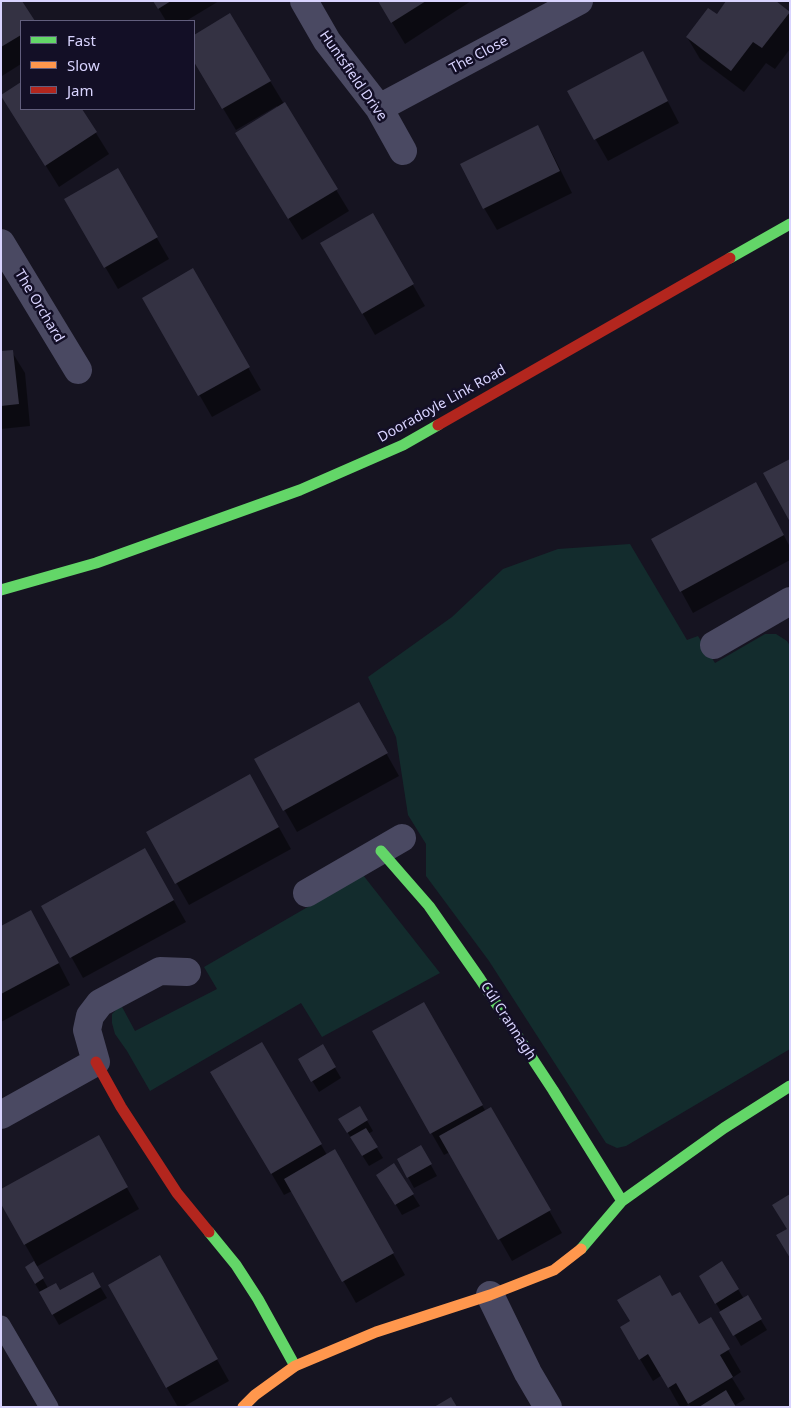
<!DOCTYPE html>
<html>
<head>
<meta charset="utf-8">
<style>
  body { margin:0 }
  #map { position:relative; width:791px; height:1408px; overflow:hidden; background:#161421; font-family:"Noto Sans",sans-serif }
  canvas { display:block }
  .frame { position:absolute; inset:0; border:2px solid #d9d4ff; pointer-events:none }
  .legend { position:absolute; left:20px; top:20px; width:175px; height:90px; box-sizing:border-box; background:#130f26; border:1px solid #625e7d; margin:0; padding:6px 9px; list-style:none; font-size:15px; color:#d9d4ff }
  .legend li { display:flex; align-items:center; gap:10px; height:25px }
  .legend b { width:25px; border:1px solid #625e7d }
</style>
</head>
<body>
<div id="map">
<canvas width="791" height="1408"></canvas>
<div class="frame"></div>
<ul class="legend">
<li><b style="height:6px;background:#63d668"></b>Fast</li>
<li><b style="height:6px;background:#ff974d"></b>Slow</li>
<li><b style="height:6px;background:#b3261e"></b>Jam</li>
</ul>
</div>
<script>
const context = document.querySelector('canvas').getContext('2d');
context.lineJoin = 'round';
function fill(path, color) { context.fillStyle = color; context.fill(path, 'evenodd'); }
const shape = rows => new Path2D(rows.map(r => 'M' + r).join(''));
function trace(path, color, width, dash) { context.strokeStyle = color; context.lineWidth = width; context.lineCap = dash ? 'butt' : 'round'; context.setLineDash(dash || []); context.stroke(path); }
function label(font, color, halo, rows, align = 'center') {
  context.font = font + ' "Noto Sans",sans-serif'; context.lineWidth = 5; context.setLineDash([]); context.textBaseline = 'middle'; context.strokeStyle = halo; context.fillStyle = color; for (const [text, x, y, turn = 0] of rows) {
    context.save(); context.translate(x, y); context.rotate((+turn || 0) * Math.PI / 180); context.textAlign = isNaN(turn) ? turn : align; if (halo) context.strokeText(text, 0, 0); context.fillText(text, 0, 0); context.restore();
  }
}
const green = shape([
  [630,544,687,640,698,636,715,663,765,634,776,634,787,641,790,646,790,1049,626,1146,617,1148,606,1143,489,961,426,876,426,844,408,815,396,737,368,677,452,617,503,569,558,549],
  [363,875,440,973,322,1037,301,1003,150,1091,127,1051,115,1034,112,1023,112,1014,121,1005,135,1031,217,989,204,967]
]);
const shadow = shape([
  [1,1,21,1,34,21,21,21,21,64,2,76],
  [154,1,219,1,186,21,166,21],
  [379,1,471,1,405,44],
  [789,12,790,49,775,69,766,63,744,92,700,59,687,37,717,16],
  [230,15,349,211,302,240,249,155,278,108,277,106,236,130,194,60,194,37],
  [642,52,679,123,608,161,568,91],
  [21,84,21,109,81,109,109,154,59,187,2,95],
  [538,127,550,149,572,193,497,230,484,208],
  [117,169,169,259,118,289,66,200],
  [372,214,425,306,375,335,322,243],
  [192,270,261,390,212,417,144,298],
  [1,352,12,352,25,373,30,426,1,429],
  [768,505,790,547,790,560,693,613,681,591],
  [358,703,399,776,297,832,256,760],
  [262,797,291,849,189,905,148,833],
  [145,850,186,922,83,978,43,906],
  [1,927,43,933,70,985,1,1022],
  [423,1003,486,1112,491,1109,562,1233,512,1261,450,1152,444,1155,373,1031],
  [262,1043,327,1155,335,1151,405,1275,356,1303,292,1191,284,1195,212,1072],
  [322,1046,341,1078,319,1092,299,1059],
  [359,1107,373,1131,368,1134,383,1158,369,1166,339,1119],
  [98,1137,139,1209,36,1267,48,1288,60,1292,92,1273,107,1298,59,1325,26,1268,35,1262,1,1202],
  [427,1158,437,1176,414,1188,408,1177],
  [394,1165,420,1206,402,1215,378,1175],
  [722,1263,744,1299,747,1297,767,1330,741,1346,700,1276],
  [172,1279,229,1381,183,1407,178,1407,167,1388],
  [672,1298,699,1326,710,1319,741,1372,732,1378,745,1399,734,1406,735,1407,691,1407,689,1404,685,1407,680,1407,662,1375,653,1381,634,1349]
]);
const building = shape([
  [1,1,22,1,35,21,21,21,21,35,1,47],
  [153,1,171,1,158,9],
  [378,1,426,1,391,23],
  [726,1,776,1,790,12,762,48,753,42,731,71,686,37,708,8,717,14],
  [230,13,271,81,222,109,194,62,194,35],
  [643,51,668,101,594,140,567,91],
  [21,82,21,109,82,109,97,132,45,166,1,96,1,95],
  [285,102,338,189,288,219,235,133],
  [538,125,560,171,483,209,460,164],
  [118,168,158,237,104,268,64,199],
  [373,213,414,284,362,314,320,243],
  [193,268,250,367,198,396,142,298],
  [13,350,19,404,1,406,1,351],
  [790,459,790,522,763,473],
  [756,482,784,535,680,592,651,539],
  [359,702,388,753,283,811,254,759],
  [250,774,279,827,175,884,146,832],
  [145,848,174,900,70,958,41,906],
  [31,910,59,963,1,994,1,926],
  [424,1002,483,1105,430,1134,372,1031],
  [262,1042,322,1144,271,1174,210,1072],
  [323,1044,336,1067,311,1082,298,1059],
  [360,1106,368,1120,347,1133,338,1119],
  [491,1107,551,1210,498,1240,439,1136],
  [366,1128,378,1147,362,1156,350,1137],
  [99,1135,128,1187,24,1245,1,1204,1,1189],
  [421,1145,432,1164,407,1178,397,1159],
  [335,1149,394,1253,342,1282,284,1179],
  [394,1163,414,1194,395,1205,376,1175],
  [790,1194,790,1258,776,1235,787,1229,772,1205],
  [160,1255,218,1359,166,1388,108,1285],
  [34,1261,44,1278,35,1284,25,1267],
  [722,1261,739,1289,715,1304,699,1276],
  [93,1272,101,1287,52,1315,39,1292,56,1283,60,1290],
  [660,1275,672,1296,680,1292,699,1324,711,1317,730,1349,720,1355,733,1377,688,1404,676,1383,668,1388,648,1354,639,1360,620,1327,630,1321,617,1300],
  [748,1295,762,1319,733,1336,719,1312],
  [726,1390,736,1407,699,1407],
  [451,1397,457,1407,434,1407]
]);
const lane = shape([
  [1,1325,49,1407]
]);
const street = shape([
  [304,1,327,41,379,108,403,151],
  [379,108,579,1],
  [1,243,78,370],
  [714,645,790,601],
  [307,893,402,838],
  [1,1115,96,1062,87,1030,90,1016,100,1003,160,971,187,972],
  [490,1295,528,1373,548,1407]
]);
const fast = shape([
  [730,258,790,224],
  [1,590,96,563,300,490,403,445,438,425],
  [381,851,429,906,480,979,553,1090,622,1201],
  [209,1232,236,1265,258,1299,295,1366],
  [581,1249,622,1201,724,1128,790,1086]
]);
const slow = shape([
  [243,1407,255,1395,295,1366,376,1332,490,1295,554,1270,581,1249]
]);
const jam = shape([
  [438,425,730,258],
  [96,1062,121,1107,177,1193,209,1232]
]);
const streetNames = [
  ["The Close",479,55,-28],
  ["Huntsfield Drive",353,76,55],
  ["The Orchard",39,306,59],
  ["Dooradoyle Link Road",442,404,-29],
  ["Cúl Crannagh",508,1021,57]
];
fill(green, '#132c2d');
fill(shadow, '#0007');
fill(building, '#343243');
trace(lane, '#4a4962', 19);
trace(street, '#4a4962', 28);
trace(fast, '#63d668', 11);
trace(slow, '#ff974d', 11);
trace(jam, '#b3261e', 11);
label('14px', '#d9d4ff', '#130f26', streetNames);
</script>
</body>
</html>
